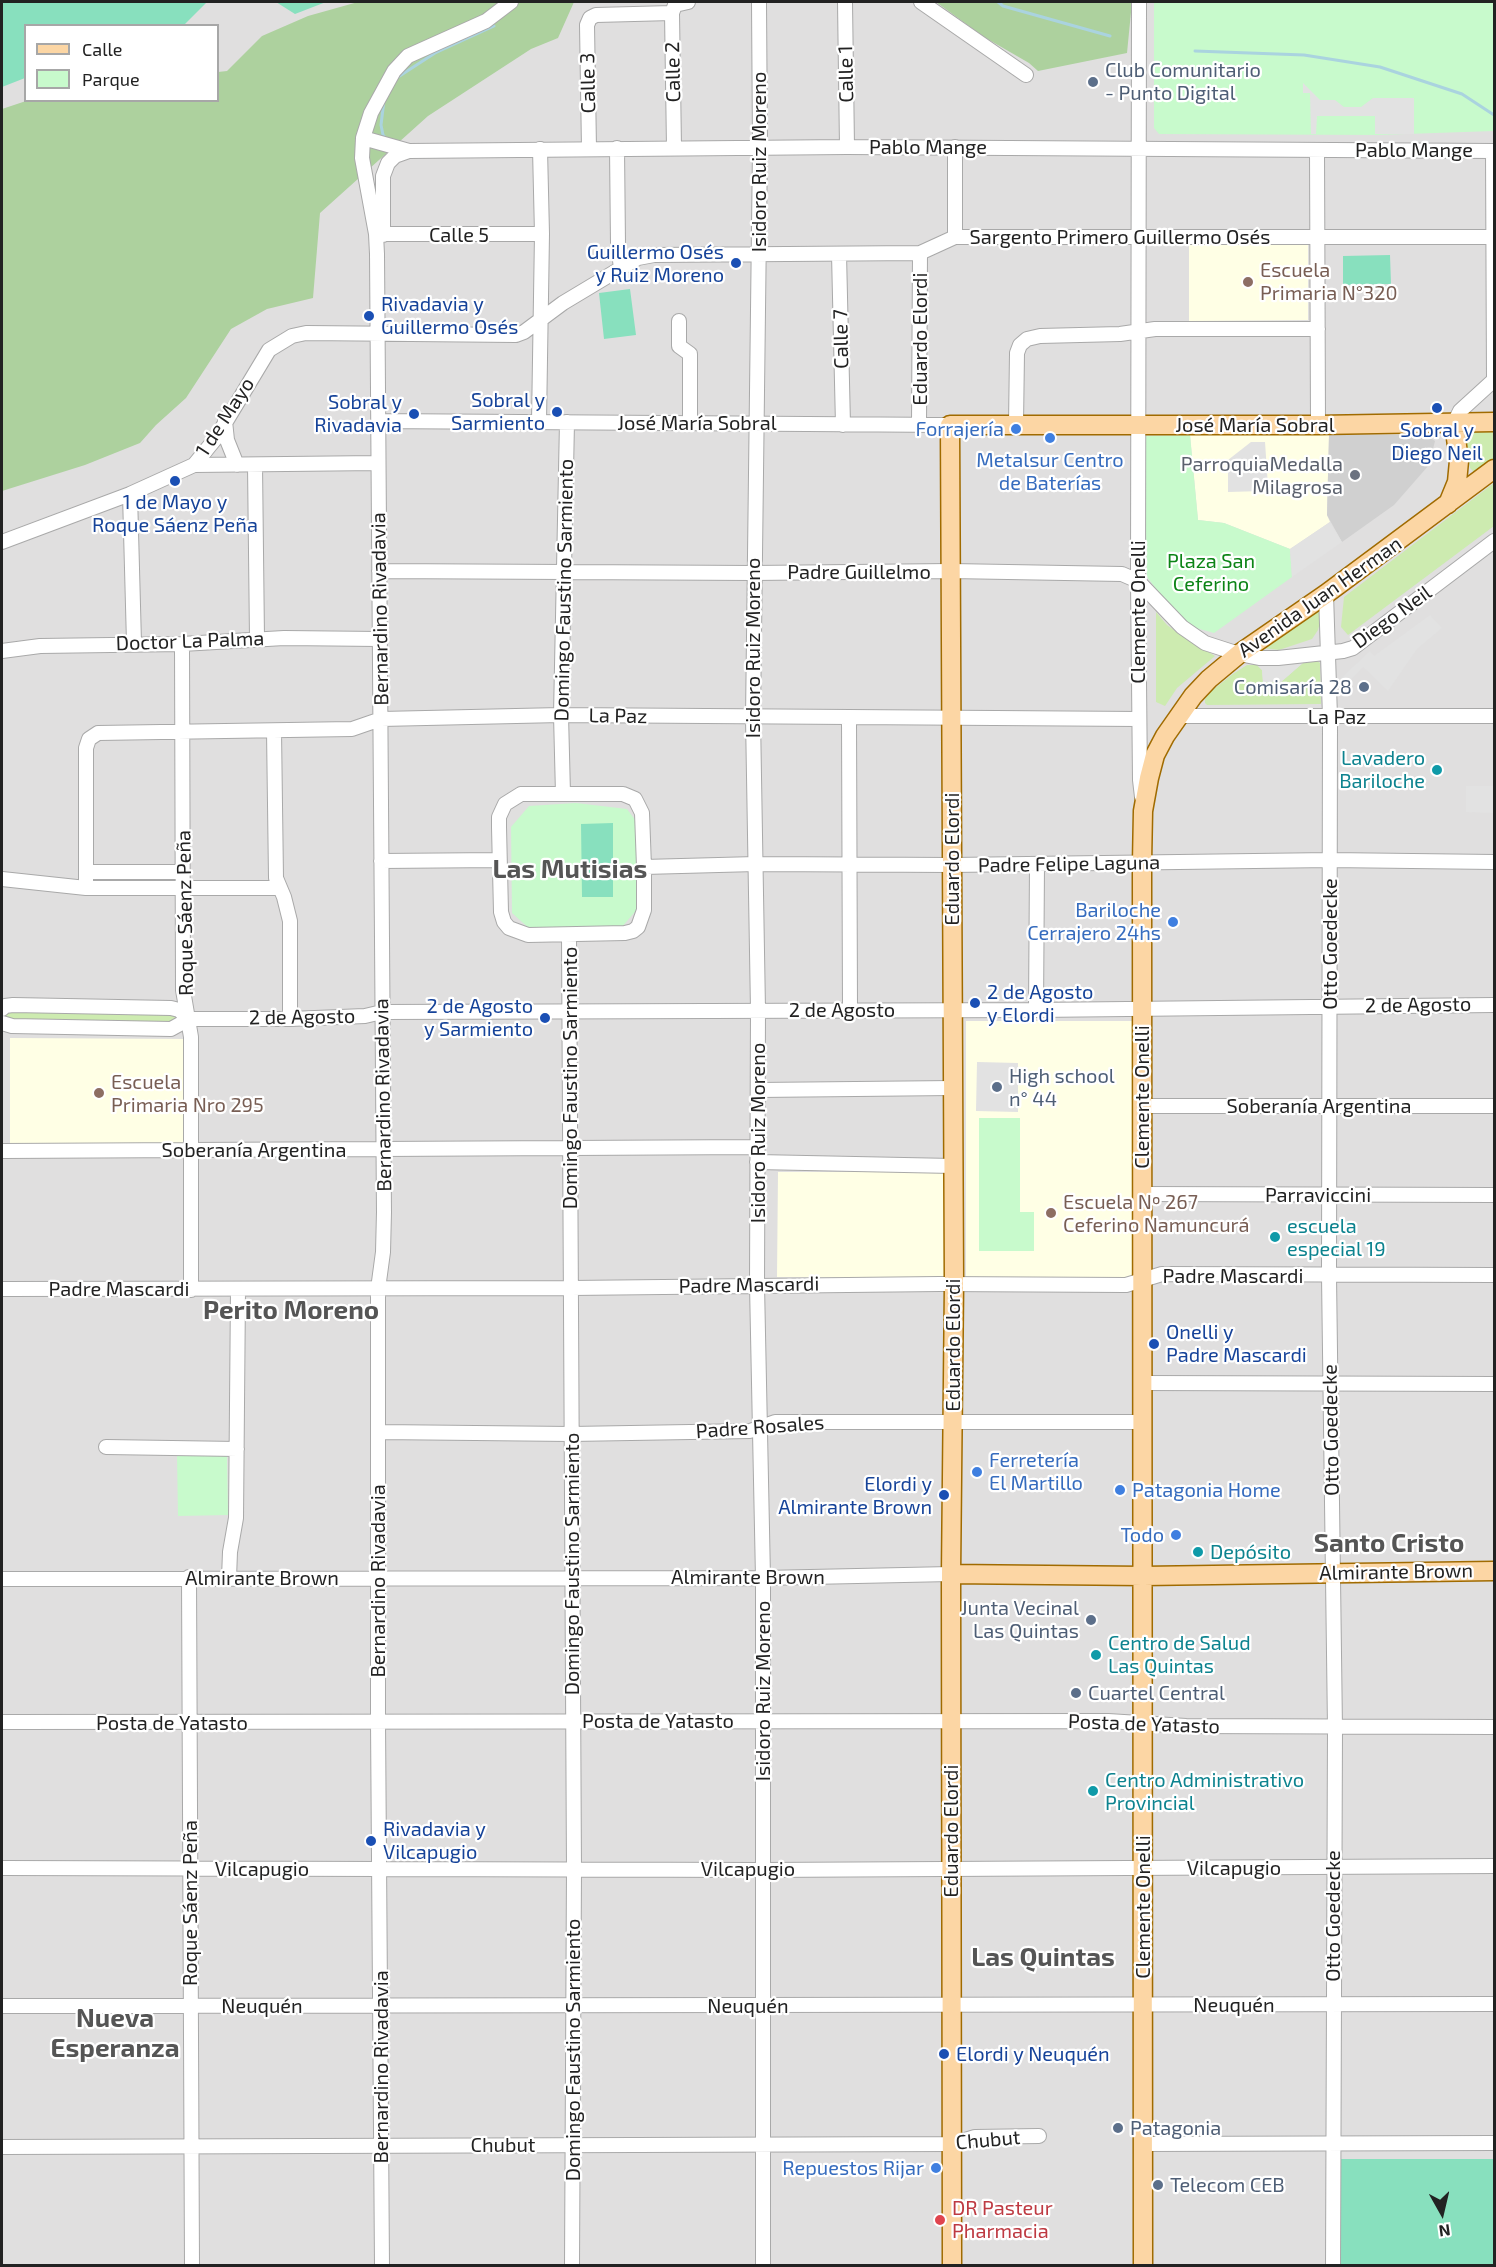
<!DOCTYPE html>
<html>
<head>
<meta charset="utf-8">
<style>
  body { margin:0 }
  #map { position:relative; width:1496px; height:2267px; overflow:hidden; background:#f2efe9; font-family:"Exo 2",sans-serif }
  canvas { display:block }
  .frame { position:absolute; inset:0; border:3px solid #222; pointer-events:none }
  .legend { position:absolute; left:24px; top:24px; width:195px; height:78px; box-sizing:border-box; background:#fff; border:2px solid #a7a7a7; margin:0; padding:8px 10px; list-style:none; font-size:18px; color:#222 }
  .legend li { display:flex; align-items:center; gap:12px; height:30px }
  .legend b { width:30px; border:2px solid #a7a7a7 }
  .north { position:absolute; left:1412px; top:2183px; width:60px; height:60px; -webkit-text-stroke:4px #fff; paint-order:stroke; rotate:172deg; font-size:16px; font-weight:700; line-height:24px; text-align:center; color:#222 }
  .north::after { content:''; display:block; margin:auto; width:21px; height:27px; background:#222; clip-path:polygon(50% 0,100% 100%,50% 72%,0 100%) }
</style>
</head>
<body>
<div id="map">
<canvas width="1496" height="2267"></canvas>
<div class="frame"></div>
<ul class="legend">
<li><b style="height:8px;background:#fcd6a4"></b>Calle</li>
<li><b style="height:16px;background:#c8facc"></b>Parque</li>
</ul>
<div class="north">N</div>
</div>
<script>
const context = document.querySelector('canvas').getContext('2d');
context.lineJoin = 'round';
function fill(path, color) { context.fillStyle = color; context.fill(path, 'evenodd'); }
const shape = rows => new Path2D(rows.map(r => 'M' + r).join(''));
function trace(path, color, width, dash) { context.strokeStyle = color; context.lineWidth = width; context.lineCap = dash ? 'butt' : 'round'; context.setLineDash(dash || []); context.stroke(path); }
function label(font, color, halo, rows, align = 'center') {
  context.font = font + ' "Exo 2",sans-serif'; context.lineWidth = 4.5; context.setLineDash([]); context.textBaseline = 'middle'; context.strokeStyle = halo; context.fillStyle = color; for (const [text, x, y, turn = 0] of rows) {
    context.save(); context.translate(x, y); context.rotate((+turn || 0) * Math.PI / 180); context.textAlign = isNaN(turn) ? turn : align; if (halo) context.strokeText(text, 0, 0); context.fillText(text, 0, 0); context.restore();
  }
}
const residential = shape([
  [2,2,1494,2,1494,2265,2,2265],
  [26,26,218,26,218,100,26,100]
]);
const education = shape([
  [1308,243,1308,320,1189,321,1189,244],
  [1190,435,1329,435,1327,515,1330,522,1290,549,1224,523,1198,520],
  [966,1021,1136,1021,1136,1277,966,1277],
  [10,1038,189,1039,189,1147,10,1147],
  [778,1172,945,1172,945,1278,777,1277]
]);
const religious = shape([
  [1329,435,1426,435,1435,441,1429,465,1394,505,1342,542,1327,515]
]);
const grass = shape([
  [1494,429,1494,461,1475,473,1470,468,1464,431],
  [1494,483,1494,526,1348,635,1341,627,1344,597],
  [1320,611,1321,619,1318,630,1312,639,1279,650,1262,648,1314,612],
  [1156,612,1167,625,1178,633,1215,656,1177,688,1165,706,1156,702],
  [1317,661,1320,663,1321,704,1207,705,1205,703,1205,699,1210,692,1233,674,1247,665,1257,665,1262,670,1263,682,1281,682,1304,662],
  [9,1011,179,1013,177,1023,5,1020,4,1014]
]);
const forest = shape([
  [358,2,574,2,558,38,531,49,428,116,320,213,313,298,267,309,231,329,186,398,156,425,140,443,85,465,2,491,2,109,29,100,218,100,218,72,227,71,262,36,308,16],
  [936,2,1132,2,1127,53,1038,71,1029,63,984,37]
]);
const park = shape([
  [1154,2,1494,2,1494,131,1376,135,1159,134,1154,128],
  [1190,435,1198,520,1224,523,1290,549,1292,577,1214,633,1196,628,1176,615,1147,577,1144,436],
  [576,803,627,809,636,821,640,906,621,928,532,931,512,913,511,827,529,806],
  [979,1118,1020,1118,1020,1212,1034,1212,1034,1251,979,1251],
  [227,1455,228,1515,178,1516,177,1456]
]);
const pitch = shape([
  [2,2,207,2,184,25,26,26,25,78,2,87],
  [276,2,326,2,295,14],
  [1390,255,1391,284,1343,285,1343,256],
  [630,289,636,335,604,339,599,293],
  [613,823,613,897,582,897,581,824],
  [1341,2159,1494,2159,1494,2265,1341,2265]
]);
const parking = shape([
  [1303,83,1320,100,1335,100,1344,107,1361,107,1373,98,1414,98,1414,134,1375,134,1375,116,1317,116,1316,134,1311,134,1310,93,1303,93],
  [1251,442,1265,442,1268,486,1263,491,1228,492,1228,460],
  [1330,522,1342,542,1292,577,1290,549],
  [1430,615,1442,628,1417,649,1388,691,1363,667,1346,685,1340,679,1370,651,1374,656],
  [1304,662,1281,682,1263,682,1262,670,1257,665],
  [1466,786,1494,786,1494,813,1466,812],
  [977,1062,1018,1063,1018,1112,976,1111]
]);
const stream = shape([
  [998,2,1003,6,1110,36],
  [1195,51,1304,55,1380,67,1462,94,1494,115],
  [398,77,435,53,494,26],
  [384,100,381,125,383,135,387,140]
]);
const minor = shape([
  [759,2,760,147,753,718,758,1010,757,1285,763,1578,763,2266],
  [845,2,847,147],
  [921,2,1026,75],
  [1139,2,1138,581,1140,780,1142,797],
  [363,138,409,151,847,147,1494,151],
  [617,148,618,245,621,268],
  [674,148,672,13,675,5,688,2],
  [589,149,587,25,590,18,596,15,672,13],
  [1317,150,1318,425],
  [1493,151,1494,381],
  [376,234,542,234],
  [383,235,383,176,388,163,395,156,409,151],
  [955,237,955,147],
  [839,254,843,425],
  [679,321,679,346,690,354,690,423],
  [225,421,227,440,237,465],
  [378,421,950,425],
  [539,422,542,234,540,149],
  [1454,423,1460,411,1494,380],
  [1016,424,1017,353,1020,345,1027,339,1040,336,1120,334,1155,329,1318,329],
  [919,425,920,253],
  [194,465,378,463],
  [255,465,257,639],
  [130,494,134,643],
  [2,542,130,494,194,465,216,438,269,350,292,336,306,333,516,335,524,332,563,303,638,258,654,255,920,253,955,237,1494,237],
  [379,571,753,573,951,571,1122,574,1138,581,1182,627,1205,643,1239,654,1259,658,1278,658,1343,651,1353,648,1494,541],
  [1326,594,1330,717,1329,1276,1335,1728,1333,2266],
  [182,644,183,990,191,1037,191,1290],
  [2,651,40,646,182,644,284,638,379,639],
  [1179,716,1494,716],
  [849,718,850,1010],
  [274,731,276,878,284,897,290,921,290,1019],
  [521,794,623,794,635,799,642,813,644,867,644,910,638,927,633,931,625,933,528,935,509,928,504,922,501,912,499,827,499,817,505,804,521,794],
  [563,794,561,715,567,422],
  [381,861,499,860],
  [644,867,756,864,952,865,1330,860,1494,862],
  [86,872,183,872],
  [2,879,86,888,280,888],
  [86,888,86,748,89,739,98,733,352,729,381,719,561,715,1139,719],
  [569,935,574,1869,572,2266],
  [2,1009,5,1006,13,1005,171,1008,179,1010,189,1019],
  [1036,1010,1037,864],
  [2,1023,12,1026,171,1029,189,1019,290,1019,365,1016,382,1012,1036,1010,1494,1005],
  [758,1090,953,1088],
  [1143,1106,1494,1106],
  [2,1151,758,1147],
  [757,1162,953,1166],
  [1142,1194,1494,1195],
  [2,1289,571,1288,940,1284,1126,1285,1162,1274,1494,1275],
  [1142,1383,1494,1384],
  [379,1432,571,1434,750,1431,775,1422,1142,1422],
  [106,1447,237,1449],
  [189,1577,192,2266],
  [229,1578,230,1552,236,1518,238,1290],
  [2,1579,763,1578,951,1574],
  [2,1722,1108,1721,1186,1726,1494,1727],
  [2,1868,762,1870,1494,1866],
  [2,2006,1494,2004],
  [1143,2144,1494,2143],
  [2,2147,952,2144,975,2137,1039,2136],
  [382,2266,378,1722,378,1289,383,1252,384,1212,377,254,376,234,362,158,363,138,371,113,394,71,408,56,486,21,511,2]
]);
const major = shape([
  [1448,504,1457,482,1459,461,1454,423],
  [951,1574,1143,1576,1494,1571],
  [952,2266,951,1574,954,1284,950,425,1318,425,1494,422],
  [1143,2266,1142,863,1143,811,1149,778,1155,755,1165,736,1193,696,1209,679,1239,654,1326,594,1494,469]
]);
const markers = [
  [1093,82,6,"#5c6f8a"],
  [736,263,6,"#1a4fb4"],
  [1248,282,6,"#8d6e63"],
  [369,316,6,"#1a4fb4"],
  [1437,408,6,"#1a4fb4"],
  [557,412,6,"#1a4fb4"],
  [414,414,6,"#1a4fb4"],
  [1016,429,6,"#3f7fe0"],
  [1050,438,6,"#3f7fe0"],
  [1355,475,6,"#6b7280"],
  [175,481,6,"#1a4fb4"],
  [1364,687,6,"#5c6f8a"],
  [1437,770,6,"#0f9aa8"],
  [1173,922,6,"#3f7fe0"],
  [975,1003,6,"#1a4fb4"],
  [545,1018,6,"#1a4fb4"],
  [997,1087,6,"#5c6f8a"],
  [99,1093,6,"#8d6e63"],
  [1051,1213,6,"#8d6e63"],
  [1275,1237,6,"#0f9aa8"],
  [1154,1344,6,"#1a4fb4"],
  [977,1472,6,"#3f7fe0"],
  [1120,1490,6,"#3f7fe0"],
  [944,1495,6,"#1a4fb4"],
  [1176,1535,6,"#3f7fe0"],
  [1198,1552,6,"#0f9aa8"],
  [1091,1620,6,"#5c6f8a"],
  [1096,1655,6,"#0f9aa8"],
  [1076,1693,6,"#5c6f8a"],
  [1093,1791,6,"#0f9aa8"],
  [371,1841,6,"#1a4fb4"],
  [944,2054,6,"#1a4fb4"],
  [1118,2128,6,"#5c6f8a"],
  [936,2168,6,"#3f7fe0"],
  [1158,2185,6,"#5c6f8a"],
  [940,2220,6,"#e0444e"]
];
const serviceNames = [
  ["Club Comunitario",1105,70],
  ["- Punto Digital",1105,93],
  ["Comisaría 28",1352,687,"right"],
  ["High school",1009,1076],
  ["n° 44",1009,1099],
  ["Junta Vecinal",1079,1608,"right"],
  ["Las Quintas",1079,1631,"right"],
  ["Cuartel Central",1088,1693],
  ["Patagonia",1130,2128],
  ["Telecom CEB",1170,2185]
];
const streetNames = [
  ["Calle 2",673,72,-91],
  ["Calle 1",846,74,-91],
  ["Calle 3",588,83,-91],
  ["Pablo Mange",928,147],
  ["Pablo Mange",1414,150],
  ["Isidoro Ruiz Moreno",759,162,-90],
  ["Calle 5",459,235],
  ["Sargento Primero Guillermo Osés",1120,237],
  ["Calle 7",841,339,-91],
  ["Eduardo Elordi",920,339,-90],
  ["1 de Mayo",225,417,-57],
  ["José María Sobral",697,423],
  ["José María Sobral",1255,425],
  ["Padre Guillelmo",859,572],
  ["Domingo Faustino Sarmiento",564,590,-89],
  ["Avenida Juan Herman",1320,597,-35],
  ["Bernardino Rivadavia",380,609,-91],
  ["Clemente Onelli",1138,612,-90],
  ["Diego Neil",1392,617,-36],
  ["Doctor La Palma",190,641,-2],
  ["Isidoro Ruiz Moreno",753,648,-90],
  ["La Paz",618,716,1],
  ["La Paz",1337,717],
  ["Eduardo Elordi",952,859,-90],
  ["Padre Felipe Laguna",1069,864,-1],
  ["Roque Sáenz Peña",185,913,-91],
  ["Otto Goedecke",1330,944,-90],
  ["2 de Agosto",1418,1005,-1],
  ["2 de Agosto",842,1010],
  ["2 de Agosto",302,1017,-1],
  ["Domingo Faustino Sarmiento",570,1078,-90],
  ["Bernardino Rivadavia",383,1095,-91],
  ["Clemente Onelli",1142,1097,-90],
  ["Soberanía Argentina",1319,1106],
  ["Isidoro Ruiz Moreno",758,1133,-90],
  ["Soberanía Argentina",254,1150],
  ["Parraviccini",1318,1195],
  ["Padre Mascardi",1233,1276],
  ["Padre Mascardi",749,1285,-1],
  ["Padre Mascardi",119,1289],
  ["Eduardo Elordi",953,1345,-90],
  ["Padre Rosales",760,1427,-4],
  ["Otto Goedecke",1331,1430,-91],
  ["Domingo Faustino Sarmiento",572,1564,-90],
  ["Almirante Brown",1396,1572,-1],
  ["Almirante Brown",748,1577],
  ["Almirante Brown",262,1578],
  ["Bernardino Rivadavia",378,1581,-90],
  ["Isidoro Ruiz Moreno",763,1691,-90],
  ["Posta de Yatasto",658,1721],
  ["Posta de Yatasto",172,1723],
  ["Posta de Yatasto",1144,1724,2],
  ["Eduardo Elordi",951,1831,-90],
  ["Vilcapugio",1234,1868],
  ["Vilcapugio",262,1869],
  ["Vilcapugio",748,1869],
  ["Roque Sáenz Peña",190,1903,-90],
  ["Clemente Onelli",1143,1907,-90],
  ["Otto Goedecke",1333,1916,-90],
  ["Neuquén",1234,2005],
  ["Neuquén",262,2006],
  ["Neuquén",748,2006],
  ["Domingo Faustino Sarmiento",573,2050,-90],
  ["Bernardino Rivadavia",381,2067,-90],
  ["Chubut",988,2140,-5],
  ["Chubut",503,2145]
];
const transitNames = [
  ["Guillermo Osés",724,252],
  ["y Ruiz Moreno",724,275],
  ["Rivadavia y",381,304,"left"],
  ["Guillermo Osés",381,327,"left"],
  ["Sobral y",545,400],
  ["Sarmiento",545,423],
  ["Sobral y",402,402],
  ["Rivadavia",402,425],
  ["Sobral y",1437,430,"center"],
  ["Diego Neil",1437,453,"center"],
  ["1 de Mayo y",175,502,"center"],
  ["Roque Sáenz Peña",175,525,"center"],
  ["2 de Agosto",987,992,"left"],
  ["y Elordi",987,1015,"left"],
  ["2 de Agosto",533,1006],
  ["y Sarmiento",533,1029],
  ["Onelli y",1166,1332,"left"],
  ["Padre Mascardi",1166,1355,"left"],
  ["Elordi y",932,1484],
  ["Almirante Brown",932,1507],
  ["Rivadavia y",383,1829,"left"],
  ["Vilcapugio",383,1852,"left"],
  ["Elordi y Neuquén",956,2054,"left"]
];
const educationNames = [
  ["Escuela",1260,270],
  ["Primaria N°320",1260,293],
  ["Escuela",111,1082],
  ["Primaria Nro 295",111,1105],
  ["Escuela Nº 267",1063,1202],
  ["Ceferino Namuncurá",1063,1225]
];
const shopNames = [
  ["Forrajería",1004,429],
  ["Metalsur Centro",1050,460,"center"],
  ["de Baterías",1050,483,"center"],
  ["Bariloche",1161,910],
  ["Cerrajero 24hs",1161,933],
  ["Ferretería",989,1460,"left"],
  ["El Martillo",989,1483,"left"],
  ["Patagonia Home",1132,1490,"left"],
  ["Todo",1164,1535],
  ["Repuestos Rijar",924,2168]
];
const worshipNames = [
  ["ParroquiaMedalla",1343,464],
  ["Milagrosa",1343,487]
];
const parkNames = [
  ["Plaza San",1211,561],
  ["Ceferino",1211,584]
];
const cultureNames = [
  ["Lavadero",1425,758,"right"],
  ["Bariloche",1425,781,"right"],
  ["escuela",1287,1226],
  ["especial 19",1287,1249],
  ["Depósito",1210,1552],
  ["Centro de Salud",1108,1643],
  ["Las Quintas",1108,1666],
  ["Centro Administrativo",1105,1780],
  ["Provincial",1105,1803]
];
const healthNames = [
  ["DR Pasteur",952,2208],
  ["Pharmacia",952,2231]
];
const districtNames = [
  ["Las Mutisias",570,869],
  ["Perito Moreno",291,1310],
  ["Santo Cristo",1389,1543],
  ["Las Quintas",1043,1957],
  ["Nueva",115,2018],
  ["Esperanza",115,2048]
];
fill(residential, '#e0dfdf');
fill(education, '#ffffe5');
fill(religious, '#d0d0d0');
fill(grass, '#cdebb0');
fill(forest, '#add19e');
fill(park, '#c8facc');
fill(pitch, '#88e0be');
fill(parking, '#e2e2e2');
trace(stream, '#aad3df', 3);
trace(minor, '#a9a9a9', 16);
trace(major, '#a06b00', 21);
trace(minor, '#fff', 14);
trace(major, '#fcd6a4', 18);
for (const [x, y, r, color] of markers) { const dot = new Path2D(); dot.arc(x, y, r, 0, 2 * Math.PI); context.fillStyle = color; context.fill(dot); trace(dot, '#fff', 2); }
label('20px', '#4e5e75', '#fff', serviceNames, 'left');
label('20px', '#222', '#fff', streetNames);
label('20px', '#164399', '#fff', transitNames, 'right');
label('20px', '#785e54', '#fff', educationNames, 'left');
label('20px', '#366cbe', '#fff', shopNames, 'right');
label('20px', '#5b616d', '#fff', worshipNames, 'right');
label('20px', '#0c8416', '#fff', parkNames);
label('20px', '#0d838f', '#fff', cultureNames, 'left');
label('20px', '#be3a42', '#fff', healthNames, 'left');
label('bold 26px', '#555', '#fff', districtNames);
</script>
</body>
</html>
